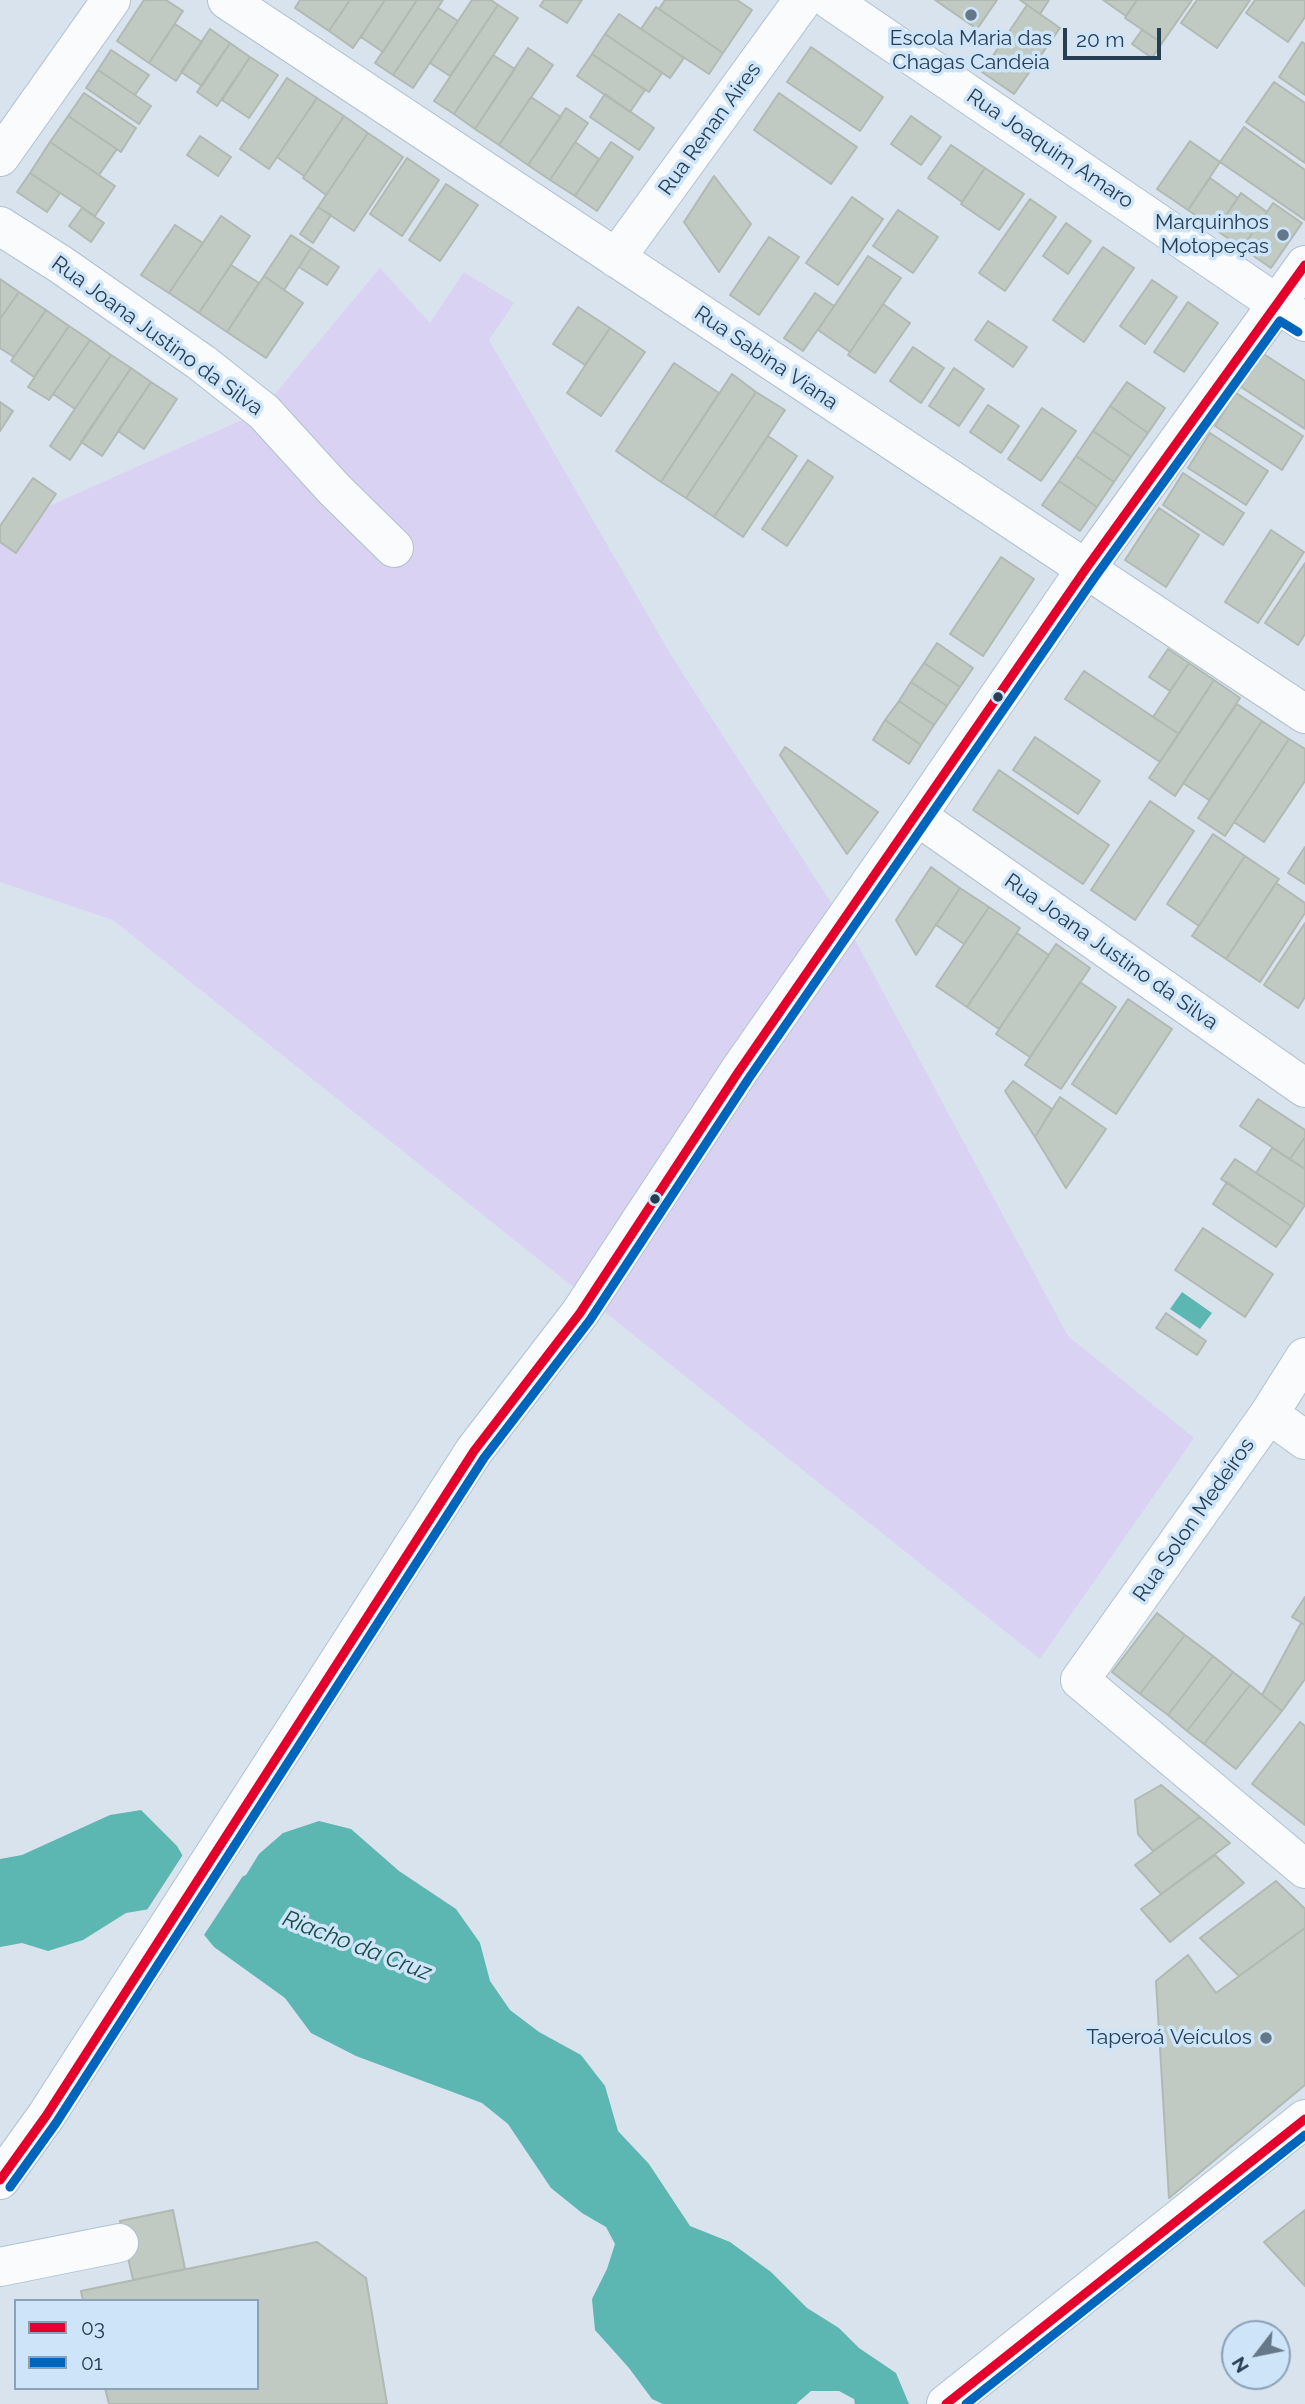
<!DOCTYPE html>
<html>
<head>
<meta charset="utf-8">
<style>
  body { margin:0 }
  #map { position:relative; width:1305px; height:2404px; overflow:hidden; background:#d8e3ee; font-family:Raleway,sans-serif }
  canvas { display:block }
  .legend { position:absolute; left:14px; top:2299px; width:245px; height:91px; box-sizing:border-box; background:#cee4f8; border:2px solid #8ba2b6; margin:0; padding:9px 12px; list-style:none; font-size:21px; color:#263e52 }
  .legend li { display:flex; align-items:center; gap:14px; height:35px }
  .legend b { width:35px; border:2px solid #8ba2b6 }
  .north { position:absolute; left:1221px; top:2320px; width:70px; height:70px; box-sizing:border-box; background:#cee4f8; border:2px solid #8ba2b6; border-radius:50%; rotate:238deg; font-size:19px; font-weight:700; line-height:28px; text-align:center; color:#263e52 }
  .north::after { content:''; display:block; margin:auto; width:24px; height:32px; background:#647889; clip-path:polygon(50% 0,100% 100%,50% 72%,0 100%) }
  .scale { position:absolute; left:1063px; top:28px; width:98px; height:32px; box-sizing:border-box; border:4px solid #263e52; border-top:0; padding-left:9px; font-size:21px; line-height:24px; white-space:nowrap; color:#263e52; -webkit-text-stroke:5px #cee4f8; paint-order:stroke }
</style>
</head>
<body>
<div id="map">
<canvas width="1305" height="2404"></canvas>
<ul class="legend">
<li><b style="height:9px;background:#e4002b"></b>03</li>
<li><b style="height:9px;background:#0065bd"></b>01</li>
</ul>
<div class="north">N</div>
<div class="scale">20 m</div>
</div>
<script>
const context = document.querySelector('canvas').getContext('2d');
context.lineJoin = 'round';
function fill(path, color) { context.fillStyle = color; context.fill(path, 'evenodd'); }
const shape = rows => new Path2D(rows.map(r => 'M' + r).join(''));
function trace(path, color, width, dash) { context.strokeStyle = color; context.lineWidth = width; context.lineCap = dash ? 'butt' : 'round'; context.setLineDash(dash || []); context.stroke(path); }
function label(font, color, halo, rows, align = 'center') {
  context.font = font + ' Raleway,sans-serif'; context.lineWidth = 7; context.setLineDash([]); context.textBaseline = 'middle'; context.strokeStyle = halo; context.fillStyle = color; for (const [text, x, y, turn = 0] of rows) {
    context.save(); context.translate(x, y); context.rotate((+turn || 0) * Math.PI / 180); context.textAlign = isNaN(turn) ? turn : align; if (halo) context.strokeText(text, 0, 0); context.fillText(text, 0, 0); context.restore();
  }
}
const green = shape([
  [380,268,430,323,464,272,514,303,489,340,672,657,854,938,1068,1336,1194,1438,1040,1659,113,920,0,882,0,528,260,412]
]);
const water = shape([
  [1182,1292,1212,1313,1200,1329,1170,1309],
  [141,1810,177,1846,188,1865,212,1890,246,1875,259,1854,283,1833,319,1821,351,1829,399,1871,456,1909,480,1943,490,1981,510,2010,539,2032,581,2055,605,2086,618,2131,649,2164,690,2226,730,2242,771,2272,807,2308,839,2328,859,2348,896,2373,909,2404,855,2404,854,2399,839,2391,811,2391,796,2404,663,2404,652,2399,629,2368,595,2330,592,2299,607,2269,615,2244,606,2227,582,2213,551,2188,508,2124,482,2103,356,2056,311,2033,285,1998,214,1947,192,1920,156,1908,126,1913,83,1940,48,1951,22,1943,0,1947,0,1859,22,1855,110,1815]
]);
const pier = shape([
  [264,1844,202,1938,190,1923,155,1911,145,1913,184,1853,190,1863,213,1885,244,1873,256,1852]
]);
const building = shape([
  [144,0,166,0,183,11,149,63,117,41,144,0],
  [300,0,350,0,329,31,295,8,300,0],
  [350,0,385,0,353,48,329,31,350,0],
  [385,0,417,0,383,52,361,37,385,0],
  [417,0,443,0,393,75,375,63,417,0],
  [472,0,491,0,498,5,450,76,430,63,472,0],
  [544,0,582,0,567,23,540,6,544,0],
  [665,0,737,0,752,10,723,53,659,9,665,0],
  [935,0,997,0,977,29,935,0],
  [1020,0,1049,0,1040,14,1020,0],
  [1103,0,1137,0,1126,16,1103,0],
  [1137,0,1192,0,1162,43,1125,18,1137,0],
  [1197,0,1250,0,1217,48,1181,23,1197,0],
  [1255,0,1305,0,1305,17,1288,42,1246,13,1255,0],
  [498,5,518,18,454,114,434,101,498,5],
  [1027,5,1060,28,1014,94,982,72,1027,5],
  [656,7,723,53,709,74,641,29,656,7],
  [438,8,458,21,413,88,393,75,438,8],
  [619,14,684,58,670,78,605,34,619,14],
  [175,24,202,42,176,81,149,63,175,24],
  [210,29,230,43,202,86,181,72,210,29],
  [1142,30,1162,43,1152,58,1132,44,1142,30],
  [605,34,662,73,649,92,592,54,605,34],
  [1302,42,1305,44,1305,95,1279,77,1302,42],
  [230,43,250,57,217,106,197,92,230,43],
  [811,47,883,97,860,131,787,82,811,47],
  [528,48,553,65,499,145,475,129,528,48],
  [111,50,149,75,135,95,98,70,111,50],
  [592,54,645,90,630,112,577,76,592,54],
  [493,55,515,69,475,129,454,114,493,55],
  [250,57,278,75,249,118,222,100,250,57],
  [98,70,151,106,139,124,86,88,98,70],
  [287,78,317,98,269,169,240,149,287,78],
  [1274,82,1305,103,1305,163,1246,122,1274,82],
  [84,93,136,128,121,152,68,116,84,93],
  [779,93,857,147,831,184,754,130,779,93],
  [605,94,654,128,639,150,590,117,605,94],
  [531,97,561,117,528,165,499,145,531,97],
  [317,98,344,116,304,176,277,157,317,98],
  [566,108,588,123,550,180,528,165,566,108],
  [68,116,117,149,99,175,50,142,68,116],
  [344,116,368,133,326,195,303,178,344,116],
  [911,116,941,137,921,165,891,144,911,116],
  [1244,127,1305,170,1305,220,1220,162,1244,127],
  [368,133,403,157,354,231,318,207,368,133],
  [200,136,231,157,218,176,187,155,200,136],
  [1190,141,1220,162,1188,210,1157,189,1190,141],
  [50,142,115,186,95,216,30,173,50,142],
  [575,142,599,159,575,196,550,180,575,142],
  [611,142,633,157,597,211,575,196,611,142],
  [951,145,985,168,962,202,928,178,951,145],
  [407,158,439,180,402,236,370,214,407,158],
  [985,168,1024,194,999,230,961,204,985,168],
  [30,173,60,193,47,212,17,192,30,173],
  [714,176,751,224,719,272,684,222,714,176],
  [1210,178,1238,198,1216,230,1188,210,1210,178],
  [446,184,478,205,440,261,409,240,446,184],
  [1241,193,1267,212,1242,248,1216,230,1241,193],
  [852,197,883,219,838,285,806,263,852,197],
  [1030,199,1056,217,1005,291,979,273,1030,199],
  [1273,203,1302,223,1271,268,1242,248,1273,203],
  [318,207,331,215,313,243,300,234,318,207],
  [82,208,104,223,91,242,69,226,82,208],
  [898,210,938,237,913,273,873,246,898,210],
  [221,216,250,236,199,313,169,293,221,216],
  [1066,223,1091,241,1068,274,1043,256,1066,223],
  [175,225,203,243,169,293,141,275,175,225],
  [291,235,311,248,284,290,264,276,291,235],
  [769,237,799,257,759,315,730,295,769,237],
  [1103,247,1134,268,1084,342,1053,320,1103,247],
  [311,248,339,267,327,285,299,267,311,248],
  [868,256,901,278,850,352,818,330,868,256],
  [231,265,259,283,227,332,199,313,231,265],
  [264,276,303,303,266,358,227,332,264,276],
  [0,279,19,292,0,319,0,279],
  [1152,280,1177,297,1145,344,1120,326,1152,280],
  [19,292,46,310,14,357,0,348,0,319,19,292],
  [815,293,834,306,803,351,784,338,815,293],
  [1188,302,1218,323,1184,372,1154,352,1188,302],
  [883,304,910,323,875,373,848,355,883,304],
  [578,307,610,328,585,365,553,344,578,307],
  [46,310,69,326,34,377,11,361,46,310],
  [988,321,1027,347,1013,367,975,340,988,321],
  [69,326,90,340,49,400,28,387,69,326],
  [610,328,645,352,601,416,567,393,610,328],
  [90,340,111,355,75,409,53,394,90,340],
  [913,347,944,368,921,403,890,381,913,347],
  [1262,353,1305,381,1305,429,1241,387,1262,353],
  [111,355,131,368,70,460,50,446,111,355],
  [674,363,719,393,661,482,616,451,674,363],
  [131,368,151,382,102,456,81,442,131,368],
  [954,368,984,389,959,426,929,406,954,368],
  [732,374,756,392,686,498,661,482,732,374],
  [151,382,177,399,144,449,118,431,151,382],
  [1127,382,1165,408,1148,433,1110,406,1127,382],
  [756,392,785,410,714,517,686,498,756,392],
  [1236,393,1303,436,1282,470,1215,426,1236,393],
  [0,402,13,411,0,431,0,402],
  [988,405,1019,426,1001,453,970,432,988,405],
  [1110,406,1148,433,1131,457,1093,431,1110,406],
  [1042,408,1076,431,1041,481,1008,459,1042,408],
  [1093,431,1131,457,1114,482,1076,456,1093,431],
  [1210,433,1268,471,1246,505,1188,468,1210,433],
  [768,436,797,456,743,537,714,517,768,436],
  [1076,456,1114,482,1097,507,1059,481,1076,456],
  [808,460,833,477,787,546,762,529,808,460],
  [1183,473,1244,513,1223,545,1163,505,1183,473],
  [33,478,56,494,16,553,0,542,0,526,33,478],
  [1059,481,1097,507,1080,531,1042,505,1059,481],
  [1159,508,1199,535,1166,587,1125,560,1159,508],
  [1271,530,1304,552,1258,623,1225,602,1271,530],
  [1001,557,1034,579,983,656,950,634,1001,557],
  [1305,563,1305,634,1298,645,1265,623,1305,563],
  [937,643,973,668,960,687,924,663,937,643],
  [1168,649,1189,663,1170,691,1149,677,1168,649],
  [924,663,960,687,947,706,911,682,924,663],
  [1189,663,1214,680,1179,734,1153,717,1189,663],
  [1084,671,1179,734,1160,762,1065,699,1084,671],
  [1214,680,1240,698,1175,796,1149,778,1214,680],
  [911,682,947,706,934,725,899,701,911,682],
  [899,701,934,725,921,745,885,720,899,701],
  [1237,704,1262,721,1209,800,1183,783,1237,704],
  [885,720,921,745,909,764,873,740,885,720],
  [1262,721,1289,739,1225,836,1198,818,1262,721],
  [1035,737,1100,781,1078,814,1013,770,1035,737],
  [1289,739,1305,749,1305,781,1264,842,1234,822,1289,739],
  [785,747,878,812,847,854,780,755,785,747],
  [999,770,1109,845,1083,884,973,810,999,770],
  [1150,801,1194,831,1135,920,1091,890,1150,801],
  [1213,834,1245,856,1199,926,1167,904,1213,834],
  [1305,847,1305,884,1288,873,1305,847],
  [1245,856,1279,879,1226,959,1192,936,1245,856],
  [931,867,960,888,916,955,896,920,931,867],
  [1276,883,1305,903,1305,913,1260,982,1226,959,1276,883],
  [960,888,989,907,964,944,936,925,960,888],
  [989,907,1020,928,967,1007,936,986,989,907],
  [1305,923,1305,997,1298,1008,1264,985,1305,923],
  [1017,933,1049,955,999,1029,967,1007,1017,933],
  [1056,944,1090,968,1030,1057,996,1034,1056,944],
  [1080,982,1116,1007,1061,1089,1025,1065,1080,982],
  [1128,999,1172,1029,1116,1114,1072,1084,1128,999],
  [1013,1081,1052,1109,1035,1137,1005,1091,1013,1081],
  [1060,1097,1106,1129,1066,1188,1035,1137,1060,1097],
  [1258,1099,1305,1130,1305,1137,1290,1159,1240,1126,1258,1099],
  [1305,1137,1305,1169,1290,1159,1305,1137],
  [1272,1148,1305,1169,1305,1205,1256,1173,1272,1148],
  [1235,1159,1305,1205,1291,1226,1221,1179,1235,1159],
  [1227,1182,1291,1226,1276,1247,1213,1204,1227,1182],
  [1203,1228,1273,1274,1245,1317,1175,1270,1203,1228],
  [1166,1313,1206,1341,1197,1355,1156,1328,1166,1313],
  [1305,1597,1305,1625,1292,1617,1305,1597],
  [1157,1613,1185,1635,1140,1694,1112,1672,1157,1613],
  [1301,1623,1305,1625,1305,1679,1282,1711,1262,1695,1301,1623],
  [1185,1635,1213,1656,1168,1715,1140,1694,1185,1635],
  [1213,1656,1233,1672,1187,1731,1168,1715,1213,1656],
  [1233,1672,1250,1685,1204,1744,1187,1731,1233,1672],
  [1250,1685,1282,1711,1236,1769,1204,1744,1250,1685],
  [1300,1722,1305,1726,1305,1825,1252,1784,1300,1722],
  [1161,1785,1200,1817,1153,1851,1138,1834,1135,1800,1161,1785],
  [1200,1817,1230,1843,1161,1894,1135,1865,1200,1817],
  [1215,1855,1244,1883,1170,1942,1141,1909,1215,1855],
  [1276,1881,1305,1909,1305,1928,1239,1976,1200,1938,1276,1881],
  [1305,1928,1305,2085,1169,2198,1156,1981,1188,1955,1216,1993,1305,1928],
  [173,2210,185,2269,133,2280,120,2221,173,2210],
  [1305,2210,1305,2286,1264,2242,1305,2210],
  [317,2242,366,2278,387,2404,109,2404,105,2388,257,2388,257,2301,83,2301,81,2291,317,2242]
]);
const minor = shape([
  [227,0,1305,714],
  [830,0,1277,304,1305,265],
  [0,157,111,0],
  [0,226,60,264,202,363,264,412,334,489,394,548],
  [616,258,803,0],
  [917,816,1305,1088],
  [1305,1357,1269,1414,1080,1680,1305,1869],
  [1269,1414,1305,1440],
  [0,2267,119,2243]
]);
const major = shape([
  [0,2180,46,2116,474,1451,580,1313,739,1071,917,816,1085,570,1277,304,1305,322],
  [946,2404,1305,2119]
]);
const bus1 = shape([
  [0,2180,46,2116,474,1451,580,1313,739,1071,1085,570,1305,265],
  [946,2404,1305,2119]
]);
const bus2 = shape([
  [10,2187,56,2123,484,1458,590,1320,749,1078,1095,577,1280,321,1298,332],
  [966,2404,1305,2135]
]);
const markers = [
  [971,15,7,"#647889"],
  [1283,235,7,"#647889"],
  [998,697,6,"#263e52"],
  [655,1199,6,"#263e52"],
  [1266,2038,7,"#647889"]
];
const poiNames = [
  ["Escola Maria das",971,39,"center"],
  ["Chagas Candeia",971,63,"center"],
  ["Marquinhos",1269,223],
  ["Motopeças",1269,247],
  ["Taperoá Veículos",1252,2038]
];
const streetNames = [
  ["Rua Renan Aires",710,129,-54],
  ["Rua Joaquim Amaro",1050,149,34],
  ["Rua Joana Justino da Silva",157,336,36],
  ["Rua Sabina Viana",766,358,34],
  ["Rua Joana Justino da Silva",1111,952,35],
  ["Rua Solon Medeiros",1194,1520,-55]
];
const waterNames = [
  ["Riacho da Cruz",357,1946,21]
];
fill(green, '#dad2f3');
fill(water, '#5cb6b1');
fill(pier, '#d8e3ee');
fill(building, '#c0cac2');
trace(building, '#b0b9b2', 2);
trace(minor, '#b1c1cf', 40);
trace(major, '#b1c1cf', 40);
trace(minor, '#f9fbfc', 38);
trace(major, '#f9fbfc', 38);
trace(bus1, '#e4002b', 9);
trace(bus2, '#0065bd', 9);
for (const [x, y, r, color] of markers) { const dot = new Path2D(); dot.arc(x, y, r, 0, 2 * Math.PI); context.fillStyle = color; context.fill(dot); trace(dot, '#cee4f8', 2.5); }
label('21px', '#263e52', '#cee4f8', poiNames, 'right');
label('21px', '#263e52', '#cee4f8', streetNames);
label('italic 23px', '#194b46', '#cee4f8', waterNames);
</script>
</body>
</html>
